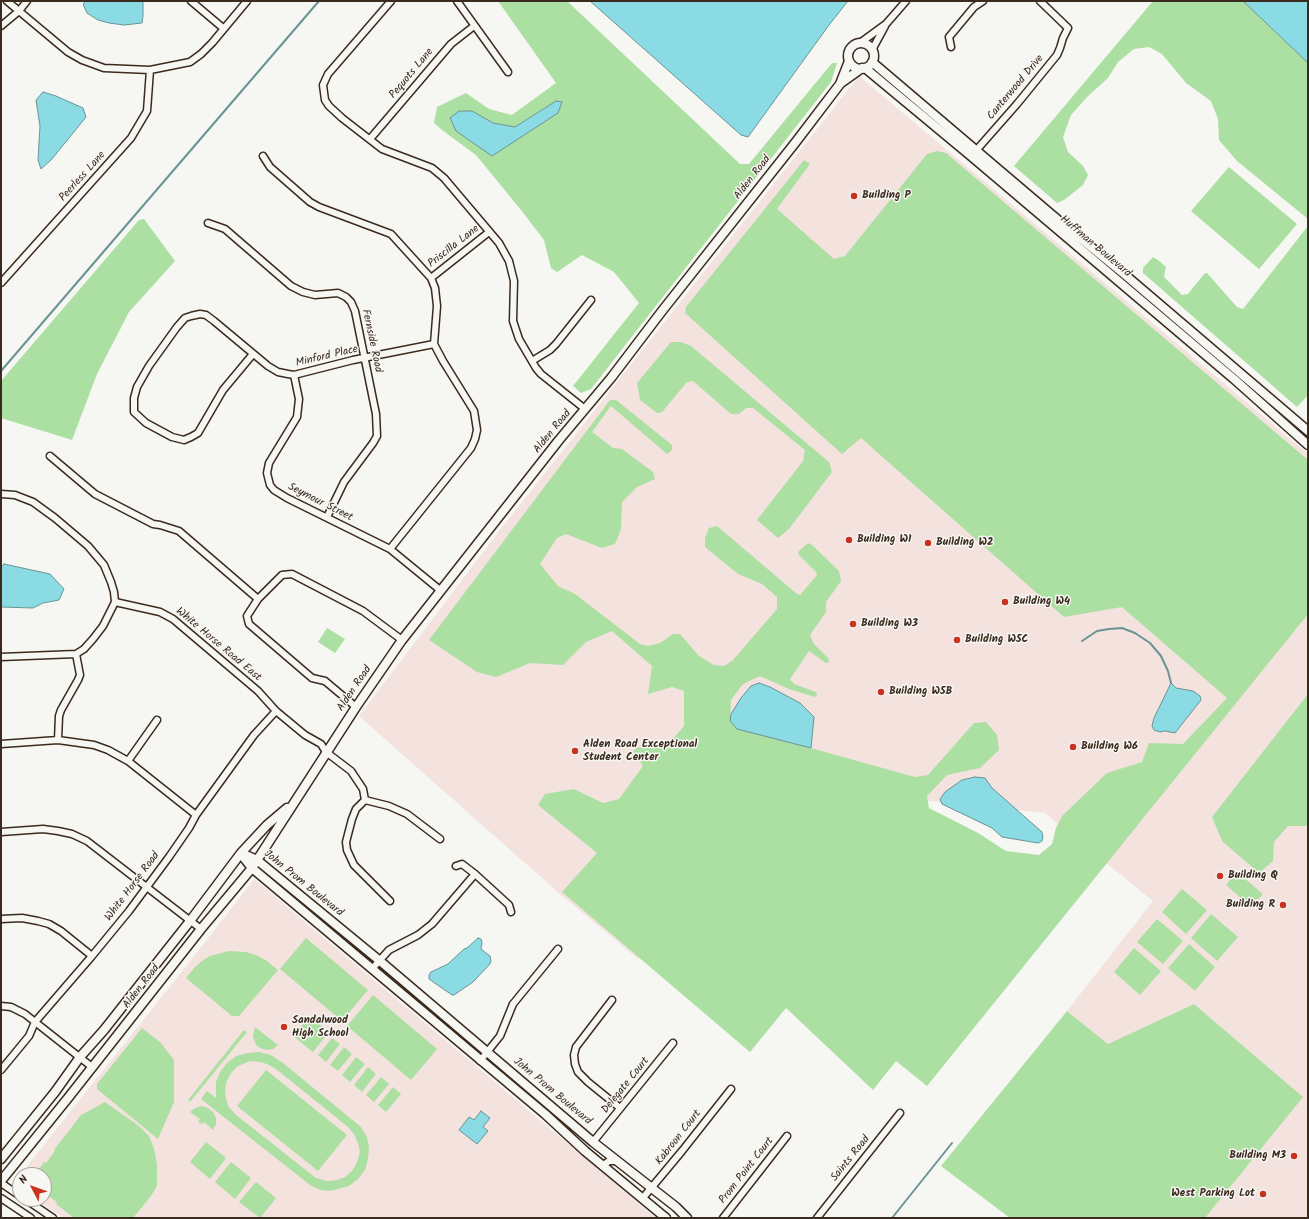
<!DOCTYPE html>
<html>
<head>
<meta charset="utf-8">
<style>
  body { margin:0 }
  #map { position:relative; width:1309px; height:1219px; overflow:hidden; background:#f6f6f2; font-family:Kalam,sans-serif }
  canvas { display:block }
  .frame { position:absolute; inset:0; border:2px solid #3b2a1e; pointer-events:none }
  .north { position:absolute; left:12px; top:1167px; width:40px; height:40px; box-sizing:border-box; background:#f6f6f2; border:1px solid #aba49d; border-radius:50%; rotate:311deg; font-size:11px; font-weight:700; line-height:16px; text-align:center; color:#3b2a1e }
  .north::after { content:''; display:block; margin:auto; width:14px; height:18px; background:#c8321e; clip-path:polygon(50% 0,100% 100%,50% 72%,0 100%) }
</style>
</head>
<body>
<div id="map">
<canvas width="1309" height="1219"></canvas>
<div class="frame"></div>
<div class="north">N</div>
</div>
<script>
const context = document.querySelector('canvas').getContext('2d');
context.lineJoin = 'round';
function fill(path, color) { context.fillStyle = color; context.fill(path, 'evenodd'); }
const shape = rows => new Path2D(rows.map(r => 'M' + r).join(''));
function trace(path, color, width, dash) { context.strokeStyle = color; context.lineWidth = width; context.lineCap = dash ? 'butt' : 'round'; context.setLineDash(dash || []); context.stroke(path); }
function label(font, color, halo, rows, align = 'center') {
  context.font = font + ' Kalam,sans-serif'; context.lineWidth = 3; context.setLineDash([]); context.textBaseline = 'middle'; context.strokeStyle = halo; context.fillStyle = color; for (const [text, x, y, turn = 0] of rows) {
    context.save(); context.translate(x, y); context.rotate((+turn || 0) * Math.PI / 180); context.textAlign = isNaN(turn) ? turn : align; if (halo) context.strokeText(text, 0, 0); context.fillText(text, 0, 0); context.restore();
  }
}
const built = shape([
  [859,76,1308,454,1308,1218,1205,1218,1302,1097,1194,1004,1108,1044,1067,1011,1153,901,1045,813,791,786,638,959,560,894,359,716,500,530],
  [254,879,476,1066,656,1218,64,1218,34,1199,44,1199,44,1175,20,1175,20,1190,12,1185,206,941]
]);
const green = shape([
  [498,1,567,1,740,164,749,164,832,63,837,63,831,82,591,389,581,393,573,386,639,303,614,272,582,255,557,272,551,268,544,240,521,210,476,155,442,130,434,123,437,107,466,93,489,109,512,115,556,83],
  [556,101,492,156,472,111,493,123,515,127],
  [1153,1,1243,1,1308,63,1308,219,1237,161,1219,140,1218,119,1211,101,1186,83,1162,54,1149,47,1134,49,1118,62,1108,78,1088,96,1071,115,1063,137,1068,152,1083,166,1088,175,1083,185,1064,200,1057,203,1014,166],
  [937,151,946,153,1308,460,1308,614,927,1086,896,1061,873,1090,786,1008,750,1052,562,892,597,853,538,805,545,794,574,789,603,803,619,799,643,766,633,751,639,747,667,746,684,726,684,691,672,687,648,694,652,666,612,631,586,642,563,665,530,663,496,677,477,672,429,640,610,400,616,400,672,445,672,450,667,454,611,406,592,432,613,448,622,449,653,472,655,479,637,487,622,502,621,529,615,544,602,548,566,534,557,538,540,564,558,586,575,594,640,644,648,646,660,643,673,634,680,634,699,656,714,665,724,666,733,660,777,609,777,597,762,584,738,574,705,547,705,538,709,528,717,526,797,594,800,595,817,575,816,572,798,554,799,551,808,543,812,545,839,571,841,581,826,602,826,612,810,635,814,644,828,658,829,662,826,663,809,651,790,679,794,684,816,692,817,695,815,697,789,689,760,676,743,684,731,700,730,721,737,729,818,750,915,777,928,775,974,723,986,722,997,735,999,750,980,768,947,775,927,796,929,808,978,833,1006,851,1039,855,1052,844,1056,828,1062,816,1107,773,1142,762,1149,743,1183,744,1227,698,1122,607,1064,617,861,438,842,454,685,313,686,307,804,160,810,164,777,209,834,259,845,256,927,154],
  [1229,167,1297,224,1259,269,1191,211],
  [144,219,175,261,129,312,97,374,72,440,1,418,1,381,139,220],
  [1308,226,1308,395,1297,407,1143,273,1143,268,1153,257,1158,260,1166,267,1164,277,1182,295,1188,294,1205,273,1207,273,1237,307,1243,309],
  [671,342,681,342,691,346,829,462,832,472,789,529,778,538,757,520,803,461,805,450,753,408,746,408,739,414,731,414,693,381,687,382,662,412,657,413,640,400,637,383],
  [327,628,345,639,335,653,318,642],
  [1308,694,1308,824,1306,826,1288,826,1274,842,1273,861,1259,873,1222,841,1212,817],
  [1237,872,1263,894,1251,907,1226,885],
  [1182,889,1207,910,1186,934,1162,912],
  [1211,914,1238,937,1217,961,1191,938],
  [1157,919,1183,941,1163,964,1137,942],
  [306,938,368,990,342,1021,280,969],
  [1189,944,1215,967,1195,991,1168,968],
  [1134,948,1161,971,1140,995,1114,972],
  [229,951,246,952,256,955,267,961,278,970,239,1016,232,1016,186,978,195,967,202,961,210,956],
  [373,995,437,1049,411,1080,347,1026],
  [1194,1004,1303,1097,1205,1218,1010,1218,941,1166,1067,1011,1108,1044],
  [309,1016,329,1032,313,1052,293,1036],
  [255,1027,278,1045,273,1049,267,1050,260,1048,256,1045,253,1037],
  [142,1028,160,1042,174,1060,174,1102,158,1139,97,1089,97,1084],
  [244,1030,247,1032,190,1102,188,1100],
  [332,1038,340,1044,326,1062,318,1055],
  [344,1047,352,1054,338,1071,330,1065],
  [259,1052,271,1055,283,1063,361,1127,367,1137,369,1147,368,1159,365,1170,358,1179,349,1186,330,1191,320,1190,310,1185,201,1099,207,1091,216,1098,216,1082,220,1072,226,1064,236,1056,248,1053],
  [250,1061,260,1062,267,1064,276,1069,348,1127,354,1134,358,1143,360,1152,357,1162,352,1171,345,1177,337,1180,327,1181,316,1178,236,1115,228,1106,225,1094,226,1083,231,1073,238,1066],
  [356,1057,365,1064,350,1082,342,1075],
  [368,1067,376,1074,362,1092,354,1085],
  [266,1070,347,1135,318,1171,237,1106],
  [381,1077,389,1084,374,1102,366,1095],
  [393,1087,401,1094,386,1112,378,1105],
  [105,1102,139,1126,149,1136,154,1149,157,1164,157,1186,151,1196,133,1218,74,1218,56,1204,57,1202,50,1197,48,1198,44,1194,44,1175,35,1175,44,1162,46,1163,55,1151,54,1150,81,1115],
  [202,1106,208,1108,213,1112,216,1118,216,1124,213,1130,204,1122,202,1124,198,1122,200,1119,190,1112,195,1108],
  [206,1142,226,1158,210,1179,190,1162],
  [231,1162,251,1178,235,1199,215,1182],
  [256,1182,276,1198,260,1218,239,1202]
]);
const water = shape([
  [86,1,143,1,143,16,142,23,124,25,109,23,98,20,87,13,83,4,86,1],
  [590,1,848,1,829,25,748,137,741,135,590,1],
  [1243,1,1308,1,1308,63,1243,1],
  [43,92,56,96,83,108,86,117,52,159,41,169,38,160,40,126,36,100,43,92],
  [556,101,562,102,558,113,492,156,456,131,450,118,459,111,472,111,493,123,515,127,556,101],
  [4,564,50,574,64,589,59,600,43,603,33,608,1,607,1,567,4,564],
  [759,683,770,687,800,703,814,717,811,748,737,729,730,721,731,714,741,698,751,686,759,683],
  [1171,683,1176,688,1193,691,1200,696,1201,700,1175,733,1165,731,1160,732,1154,730,1152,726,1154,718,1171,683],
  [975,777,985,778,992,788,1042,832,1043,837,1042,841,1038,843,1002,837,992,828,942,804,940,799,945,792,962,780,975,777],
  [478,938,481,939,482,943,481,949,490,956,491,961,490,964,473,982,454,995,452,995,429,979,429,975,431,972,448,964,464,949,467,948,478,938],
  [481,1111,490,1118,483,1127,488,1131,477,1144,459,1130,469,1117,474,1120,481,1111]
]);
const stream = shape([
  [1,371,319,1],
  [1082,641,1097,631,1109,629,1122,628,1135,633,1150,643,1161,656,1168,671,1171,683],
  [892,1218,952,1143]
]);
const minor = shape([
  [7,1,68,52,82,60,104,68,150,70,190,62,201,54,212,43,247,1],
  [191,1,223,28],
  [391,1,328,74,323,85,325,100,329,106,342,118,382,149,432,168,444,178,499,243,509,261,514,281,513,321,519,339,536,368,541,374,585,409],
  [457,1,508,72],
  [1,26,19,11,27,1],
  [860,43,886,24,906,1],
  [951,47,949,37,974,7,983,1],
  [872,50,885,26],
  [370,139,451,44,474,26],
  [973,154,1017,104,1057,55,1060,48,1063,38,1068,28,1040,1],
  [263,156,270,167,310,202,319,207,391,234,431,278,435,288,437,306,434,344,443,361,474,411,477,430,475,439,471,448,390,549],
  [208,223,225,229,291,286,303,292,315,295,338,293,346,297,351,302,355,311,376,414,377,436,373,443,344,482,327,517],
  [431,278,489,232],
  [1,283,131,138,147,111,150,70],
  [253,354,223,390,198,433,191,437,184,440,172,437,146,423,134,412,134,398,137,387,149,366,177,327,185,318,191,316,200,314,206,315,214,321,268,366,278,372,288,374,294,375,353,360,434,344],
  [532,361,550,350,556,344,591,300],
  [294,375,299,399,297,417,269,463,267,473,270,485,274,490,287,498,390,549,440,590],
  [50,456,95,494,153,524,160,525,179,531,258,599],
  [1,494,15,495,33,502,55,518,88,546,104,565,111,582,114,592,115,602,103,626,93,639,84,649,76,654,1,657],
  [115,602,160,612,173,619,258,691,276,711,305,735,321,744,326,752,351,771,363,789,365,800],
  [356,707,325,681,312,678,249,624,247,616,258,599,282,575,292,574,363,611,402,640],
  [58,740,59,716,61,710,78,680,80,675,76,654],
  [1,744,58,740,94,745,108,750,128,761,196,815],
  [128,761,157,720],
  [365,800,356,809,352,819,346,842,347,850,354,865,390,901],
  [365,800,389,806,407,814,440,839],
  [1,832,43,829,58,831,72,834,87,841,201,929],
  [456,866,462,864,475,874,509,905,511,912],
  [1,919,22,918,38,921,49,924,61,931,92,956],
  [372,969,389,950,418,935,432,924,475,874],
  [612,1000,576,1047,574,1055,575,1064,578,1072,588,1082,620,1108],
  [1,1006,11,1007,25,1014,92,1067],
  [480,1061,500,1036,513,1004,558,949],
  [1,1070,29,1036,35,1022,92,956,129,911,169,857,189,828,196,815,254,735,276,711],
  [593,1142,673,1043],
  [602,1166,609,1161,617,1161],
  [1,1183,20,1196],
  [1,1198,31,1218],
  [25,1199,53,1218],
  [642,1199,682,1151,731,1089],
  [723,1218,787,1136],
  [817,1218,900,1113]
]);
const tertiary = shape([
  '848 56a13 13 0 1 1 26 0a13 13 0 1 1-26 0Z',
  [872,62,1058,220,1124,274,1308,431],
  [865,68,971,156,1234,379,1308,445],
  [841,83,862,68],
  [241,853,257,860,380,961,593,1142,676,1207,687,1218],
  [241,854,252,868,545,1114,585,1151,666,1218],
  [1,1159,55,1092,80,1057,104,1030,190,921,241,853,267,825,287,808],
  [1,1181,68,1098,201,929,252,868,356,707,402,640,559,440,611,378,662,311,795,143,840,84,849,61]
]);
const markers = [
  [854,196,4,"#c8321e"],
  [849,540,4,"#c8321e"],
  [928,543,4,"#c8321e"],
  [1005,602,4,"#c8321e"],
  [853,624,4,"#c8321e"],
  [957,640,4,"#c8321e"],
  [881,692,4,"#c8321e"],
  [1073,747,4,"#c8321e"],
  [575,751,4,"#c8321e"],
  [1220,876,4,"#c8321e"],
  [1283,905,4,"#c8321e"],
  [284,1027,4,"#c8321e"],
  [1294,1156,4,"#c8321e"],
  [1263,1194,4,"#c8321e"]
];
const streetNames = [
  ["Pequots Lane",412,74,-50],
  ["Canterwood Drive",1016,88,-50],
  ["Peerless Lane",83,177,-48],
  ["Alden Road",753,178,-52],
  ["Priscilla Lane",454,247,-38],
  ["Huffman Boulevard",1095,247,40],
  ["Fernside Road",371,341,78],
  ["Minford Place",327,357,-13],
  ["Alden Road",553,432,-51],
  ["Seymour Street",320,503,27],
  ["White Horse Road East",218,645,40],
  ["Alden Road",355,689,-56],
  ["John Prom Boulevard",303,884,39],
  ["White Horse Road",133,887,-53],
  ["Alden Road",142,987,-52],
  ["Delegate Court",626,1086,-51],
  ["John Prom Boulevard",552,1092,40],
  ["Kabroon Court",679,1138,-52],
  ["Saints Road",851,1159,-51],
  ["Prom Point Court",747,1171,-52]
];
const poiNames = [
  ["Building P",862,196],
  ["Building W1",857,540],
  ["Building W2",936,543],
  ["Building W4",1013,602],
  ["Building W3",861,624],
  ["Building W5C",965,640],
  ["Building W5B",889,692],
  ["Alden Road Exceptional",583,745],
  ["Student Center",583,758],
  ["Building W6",1081,747],
  ["Building Q",1228,876],
  ["Building R",1275,905,"right"],
  ["Sandalwood",292,1021],
  ["High School",292,1034],
  ["Building M3",1286,1156,"right"],
  ["West Parking Lot",1255,1194,"right"]
];
fill(built, '#f4e2df');
fill(green, '#ace0a2');
fill(water, '#8adbe3');
trace(water, '#6a9494', 1);
trace(stream, '#6a9494', 2);
trace(minor, '#3b2a1e', 9);
trace(tertiary, '#3b2a1e', 11);
trace(minor, '#f6f6f2', 6);
trace(tertiary, '#f6f6f2', 8);
for (const [x, y, r, color] of markers) { const dot = new Path2D(); dot.arc(x, y, r, 0, 2 * Math.PI); context.fillStyle = color; context.fill(dot); trace(dot, '#f6f6f2', 1.5); }
label('11px', '#3b2a1e', '#f6f6f2', streetNames);
label('bold 11px', '#3b2a1e', '#f6f6f2', poiNames, 'left');
</script>
</body>
</html>
